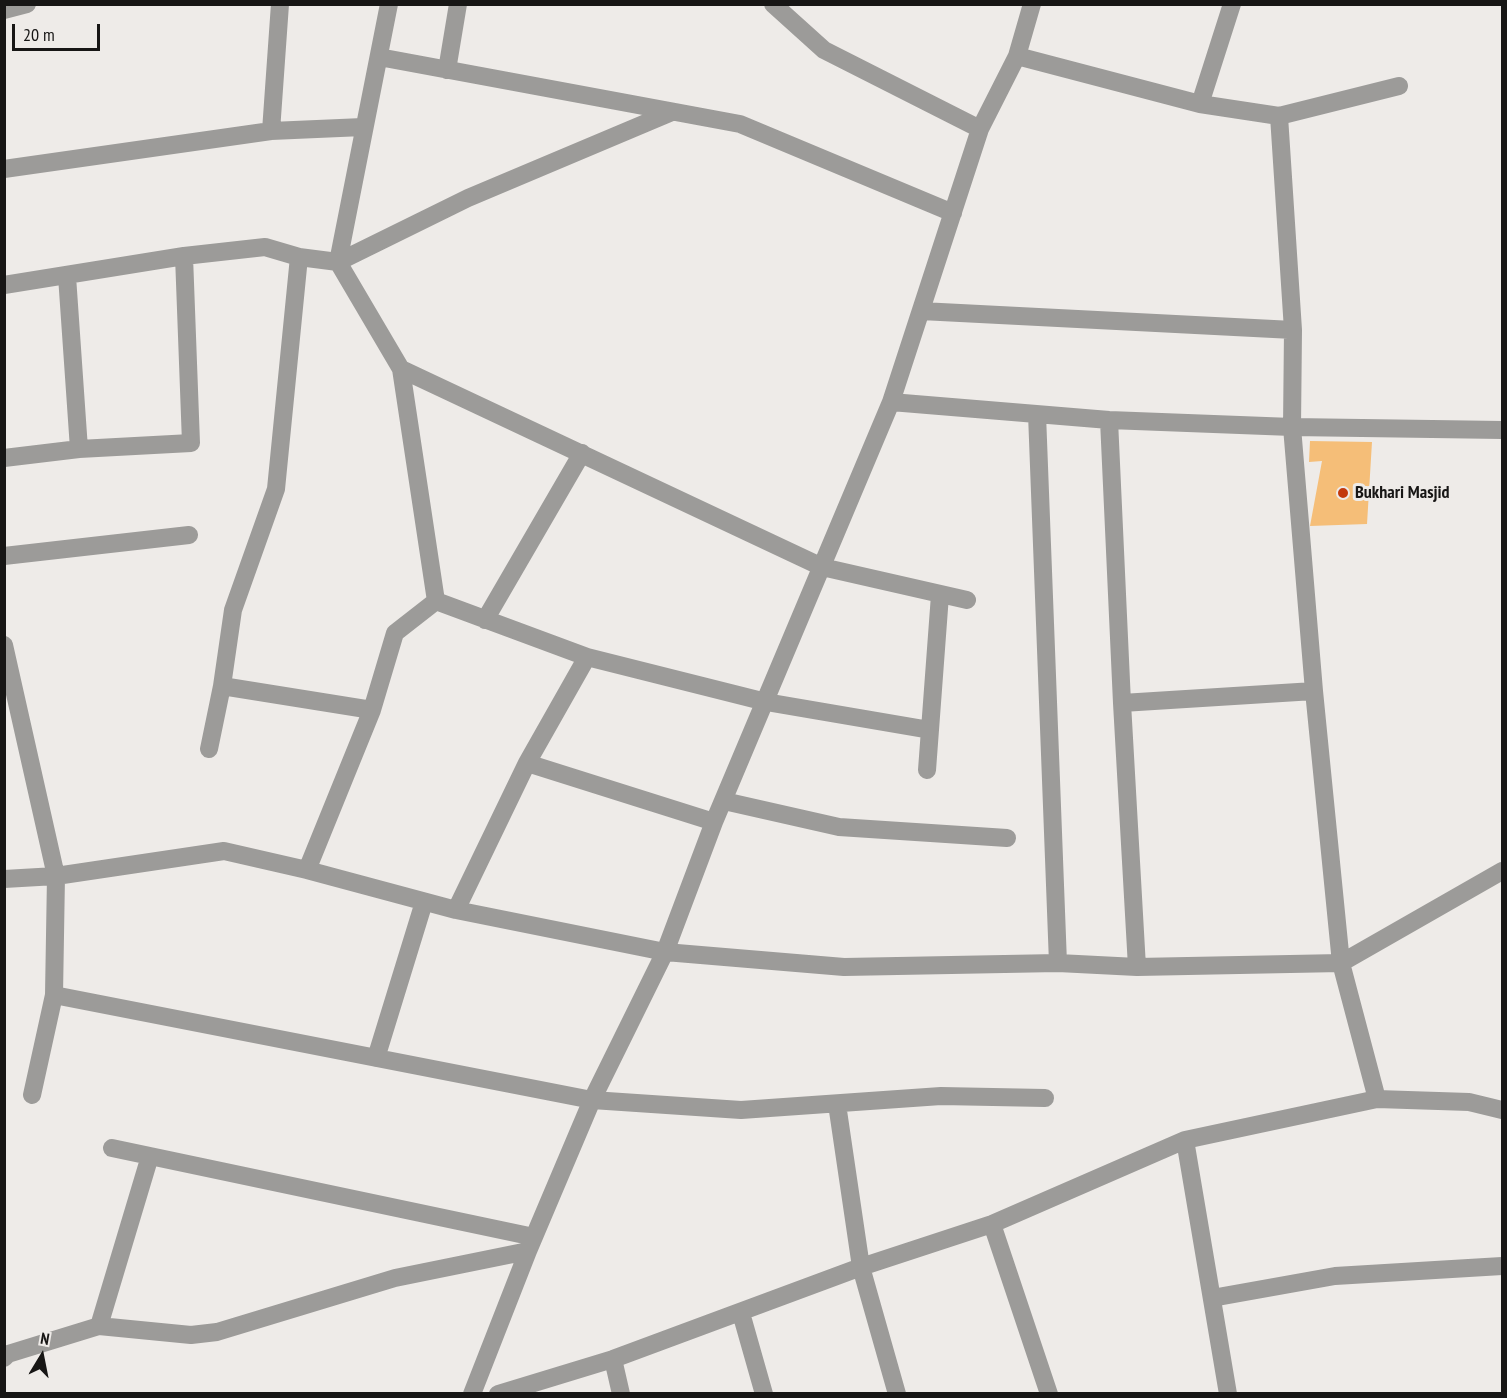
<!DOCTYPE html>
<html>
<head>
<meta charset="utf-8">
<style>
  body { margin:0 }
  #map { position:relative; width:1507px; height:1398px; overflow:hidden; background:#eeebe8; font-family:"PT Sans Narrow",sans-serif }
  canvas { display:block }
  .frame { position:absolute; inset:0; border:6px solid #171615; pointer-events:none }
  .north { position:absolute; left:12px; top:1326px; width:60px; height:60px; -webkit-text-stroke:4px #eeebe8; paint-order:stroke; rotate:10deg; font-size:16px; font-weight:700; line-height:24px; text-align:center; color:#171615 }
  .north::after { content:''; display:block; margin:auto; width:21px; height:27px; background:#171615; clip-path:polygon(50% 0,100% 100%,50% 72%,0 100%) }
  .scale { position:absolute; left:12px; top:24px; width:88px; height:27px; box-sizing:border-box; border:3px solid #171615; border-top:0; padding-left:8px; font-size:18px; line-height:21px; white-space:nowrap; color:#171615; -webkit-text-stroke:4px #eeebe8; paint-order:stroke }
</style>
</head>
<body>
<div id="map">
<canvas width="1507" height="1398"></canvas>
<div class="frame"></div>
<div class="north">N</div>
<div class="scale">20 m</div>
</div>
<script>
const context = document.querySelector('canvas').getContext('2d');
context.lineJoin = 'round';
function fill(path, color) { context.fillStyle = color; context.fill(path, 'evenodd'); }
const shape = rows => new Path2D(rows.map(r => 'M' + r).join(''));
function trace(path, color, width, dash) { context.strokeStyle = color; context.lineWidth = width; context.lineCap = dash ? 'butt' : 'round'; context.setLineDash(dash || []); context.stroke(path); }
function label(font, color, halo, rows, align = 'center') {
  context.font = font + ' "PT Sans Narrow",sans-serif'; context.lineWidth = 6; context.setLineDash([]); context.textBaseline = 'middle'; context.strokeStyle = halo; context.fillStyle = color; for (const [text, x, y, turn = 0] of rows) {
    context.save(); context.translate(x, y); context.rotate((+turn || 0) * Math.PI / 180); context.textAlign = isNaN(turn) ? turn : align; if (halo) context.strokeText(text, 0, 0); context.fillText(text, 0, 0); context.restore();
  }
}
const building = shape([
  [1310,441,1372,442,1367,524,1310,526,1322,461,1309,462]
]);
const minor = shape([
  [389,4,338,262,468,198,672,112],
  [773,4,824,50,980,129],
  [4,10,27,4],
  [1017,56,1200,104,1279,116,1399,86],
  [379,57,740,124,953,213],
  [447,70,458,4],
  [1200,104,1232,4],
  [1279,116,1293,330,1292,427,1314,691,1341,963,1377,1099],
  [271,131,280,4],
  [4,169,271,131,363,127],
  [67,276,79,449],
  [4,285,184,256,265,247,299,257,338,262,401,369,822,567,967,600],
  [921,311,1293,330],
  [891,402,980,129,1017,56,1032,4],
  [1037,414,1058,963],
  [1109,420,1122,703,1137,967],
  [4,458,79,449,191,443,184,256],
  [4,556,189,535],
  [436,601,587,657,766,702,930,730],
  [485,620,582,453],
  [4,645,56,876,54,995,32,1095],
  [222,686,372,710],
  [1122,703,1314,691],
  [209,749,222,686,233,610,276,489,299,257],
  [527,763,714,822],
  [927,770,940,595],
  [724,801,839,827,1007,838],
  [307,870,372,710,395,633,436,601,401,369],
  [4,879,56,876,224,851,307,870,456,910,665,952,844,967,1058,963,1137,967,1341,963,1502,871],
  [456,910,527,763,587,657],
  [54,995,592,1100,741,1110,941,1096,1045,1098],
  [376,1058,424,902],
  [837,1104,861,1267,897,1394],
  [1185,1140,1228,1394],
  [112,1148,534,1237],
  [992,1224,1049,1394],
  [1212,1298,1335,1276,1502,1266],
  [741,1313,764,1394],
  [99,1326,150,1156],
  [4,1358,8,1354,99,1326,191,1335,217,1332,395,1278,528,1251],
  [613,1359,621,1394],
  [472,1394,528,1251,592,1100,665,952,714,822,891,402,1109,420,1292,427,1502,430],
  [498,1394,613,1359,861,1267,992,1224,1185,1140,1377,1099,1469,1102,1502,1110]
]);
const markers = [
  [1343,493,6,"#c2390d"]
];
const poiNames = [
  ["Bukhari Masjid",1355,493]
];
fill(building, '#f5be78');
trace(minor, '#9c9b99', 18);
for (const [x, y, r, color] of markers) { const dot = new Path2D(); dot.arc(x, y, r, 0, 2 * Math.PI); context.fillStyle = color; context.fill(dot); trace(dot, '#eeebe8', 2); }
label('bold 18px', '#171615', '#eeebe8', poiNames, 'left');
</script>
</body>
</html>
